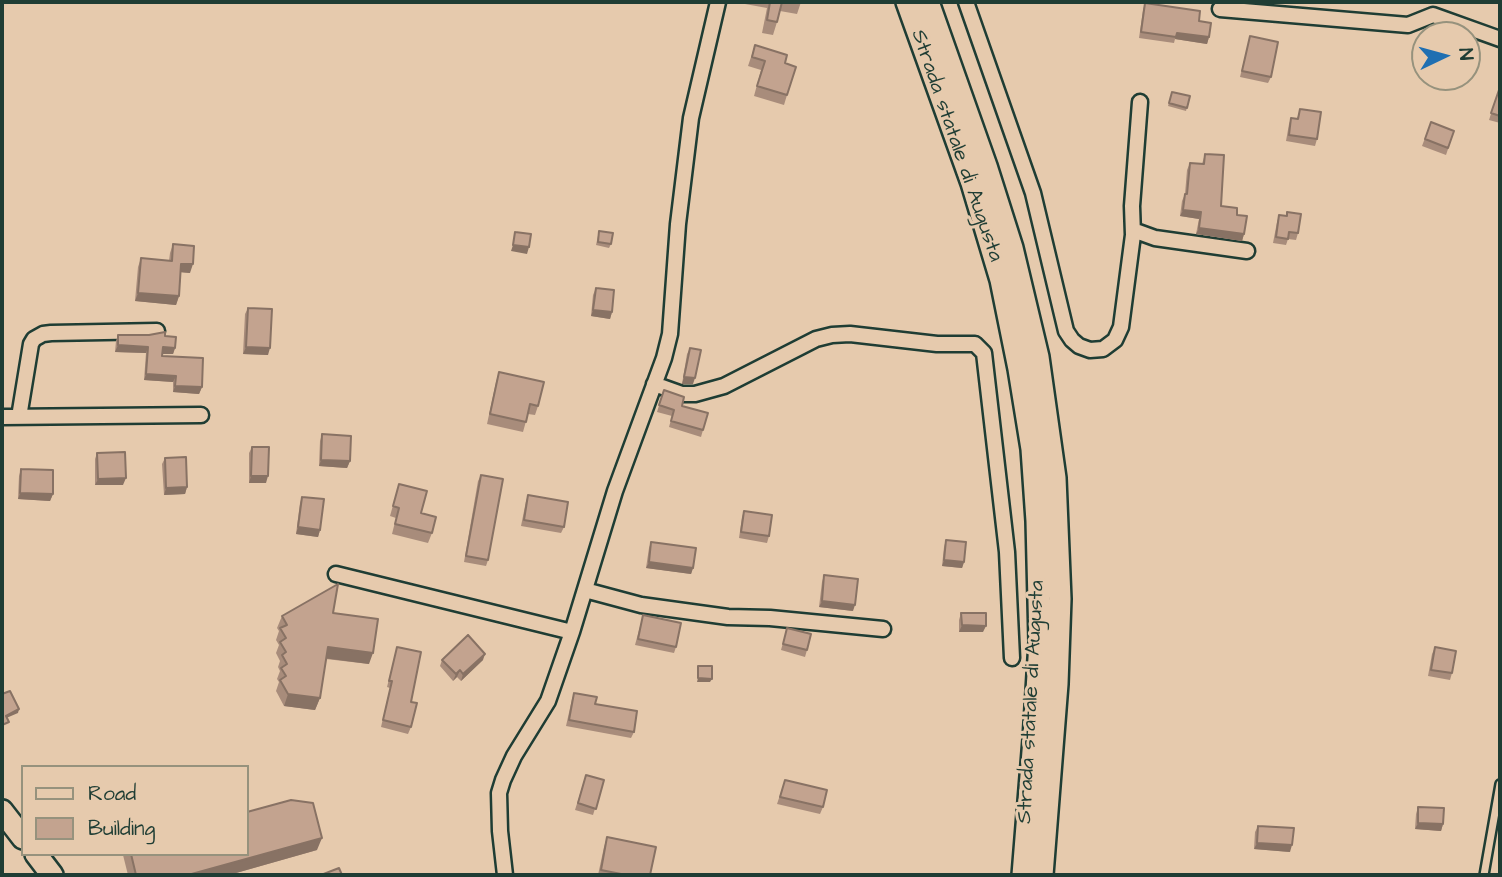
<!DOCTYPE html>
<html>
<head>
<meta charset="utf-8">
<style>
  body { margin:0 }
  #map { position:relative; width:1502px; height:877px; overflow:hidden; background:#e6caad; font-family:"Architects Daughter",sans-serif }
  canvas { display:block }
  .frame { position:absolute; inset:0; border:4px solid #1f3d34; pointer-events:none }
  .legend { position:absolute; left:21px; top:765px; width:228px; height:91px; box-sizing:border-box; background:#e6caad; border:2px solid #96927d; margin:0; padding:9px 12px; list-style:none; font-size:21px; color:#1f3d34 }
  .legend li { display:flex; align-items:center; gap:14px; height:35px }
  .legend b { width:35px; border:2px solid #96927d }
  .north { position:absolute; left:1411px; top:21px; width:70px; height:70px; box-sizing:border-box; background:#e6caad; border:2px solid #96927d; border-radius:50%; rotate:85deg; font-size:19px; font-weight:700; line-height:28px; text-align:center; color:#1f3d34 }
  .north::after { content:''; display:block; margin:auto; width:24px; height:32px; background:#1f6fb2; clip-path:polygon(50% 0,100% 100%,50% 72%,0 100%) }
</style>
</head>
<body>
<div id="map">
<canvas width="1502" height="877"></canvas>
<div class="frame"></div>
<ul class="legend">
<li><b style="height:9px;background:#e6caad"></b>Road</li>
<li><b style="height:19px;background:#c3a38f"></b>Building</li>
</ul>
<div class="north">N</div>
</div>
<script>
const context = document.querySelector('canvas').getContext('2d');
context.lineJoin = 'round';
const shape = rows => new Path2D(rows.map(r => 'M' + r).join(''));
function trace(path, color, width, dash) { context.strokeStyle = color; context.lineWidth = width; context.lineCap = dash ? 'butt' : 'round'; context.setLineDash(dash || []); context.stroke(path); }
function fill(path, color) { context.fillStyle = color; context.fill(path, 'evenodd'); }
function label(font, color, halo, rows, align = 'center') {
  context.font = font + ' "Architects Daughter",sans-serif'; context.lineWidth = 6; context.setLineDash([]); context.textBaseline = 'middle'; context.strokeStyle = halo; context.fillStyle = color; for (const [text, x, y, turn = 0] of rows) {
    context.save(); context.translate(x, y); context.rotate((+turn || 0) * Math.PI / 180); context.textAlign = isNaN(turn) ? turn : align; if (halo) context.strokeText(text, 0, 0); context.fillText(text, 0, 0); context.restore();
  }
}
const lane = shape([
  [1484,875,1500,784]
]);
const street = shape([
  [966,2,1033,193,1066,331,1072,340,1079,346,1090,350,1103,349,1115,340,1121,327,1133,235,1132,206,1140,102],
  [1220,9,1408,25,1433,15,1500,39],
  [1133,230,1155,238,1247,251],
  [654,384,682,394,695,394,724,386,816,339,832,335,850,334,937,344,975,344,984,353,1007,552,1012,658],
  [2,417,201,415],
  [19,417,31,344,34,339,43,334,51,333,157,331],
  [336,574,572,632],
  [585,590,641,605,728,617,770,618,883,629],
  [505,875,500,831,499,793,503,780,514,756,548,701,572,632,615,491,664,358,670,334,678,224,691,118,718,2]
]);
const secondary = shape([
  [907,2,972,183,1001,280,1019,369,1032,449,1037,521,1040,642,1034,739,1023,875],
  [928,2,986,166,1012,248,1038,357,1055,478,1060,599,1057,684,1042,875],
  [2,811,23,838],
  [36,854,52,875]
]);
const wall = shape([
  [734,2,801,2,797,14,780,11,777,22,773,35,762,33,767,8],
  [1145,3,1199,21,1209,37,1207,44,1175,39,1174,43,1139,38,1143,10],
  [1250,36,1271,77,1268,83,1240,77],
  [755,45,785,63,787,95,784,105,754,96,761,70,748,66],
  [1500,86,1500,123,1489,120],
  [1172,92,1190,96,1186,111,1168,106],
  [1300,109,1317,139,1315,146,1286,141,1289,124,1291,118,1297,119],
  [1431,122,1454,131,1446,155,1422,146],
  [1205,154,1221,206,1237,215,1244,234,1242,241,1196,234,1199,219,1180,216,1182,201,1185,194,1187,170,1190,163,1202,164],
  [1287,212,1298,233,1296,240,1288,239,1286,245,1273,243,1277,222,1279,215,1286,216],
  [599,231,611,244,609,248,596,245],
  [173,244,190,273,181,272,179,296,176,305,135,301,138,267,141,258,169,261,170,253],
  [596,288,612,312,610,319,591,316,593,295],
  [248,308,268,355,243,354,245,314],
  [118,335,165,336,175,348,173,354,163,354,162,356,202,387,199,394,173,392,173,382,144,380,146,353,115,352,116,341],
  [690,348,693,384,682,384,687,354],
  [499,372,538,406,535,415,528,414,523,432,487,424,496,382],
  [664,390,682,406,703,430,701,437,669,427,672,416,657,412],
  [322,434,350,461,347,468,319,466,320,441],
  [252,447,266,483,249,483,249,453],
  [97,453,123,485,95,485,95,459],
  [165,458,187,487,185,494,164,495,162,464],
  [21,469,53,494,50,501,18,499,19,476],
  [481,475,488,560,486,566,464,562,478,481],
  [399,484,421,513,432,533,428,543,392,534,396,518,390,516],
  [528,495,564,527,561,533,521,526,526,501],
  [302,497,320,530,318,537,296,534,300,503],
  [744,511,769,536,767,543,739,538,742,517],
  [946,540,964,562,962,568,942,566,944,547],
  [651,542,693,568,691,574,646,568,649,548],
  [824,575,853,611,819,607,822,582],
  [333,613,369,664,326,659,320,698,315,710,284,706,276,691,279,682,277,679,280,671,278,667,280,661,276,653,279,645,276,640,279,631,277,628,282,616],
  [961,613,983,632,959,632,959,620],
  [643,615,676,647,674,653,635,645],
  [787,628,807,650,805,657,781,650],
  [397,647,411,702,411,727,408,734,381,727,390,688,387,687],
  [1435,647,1452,673,1450,680,1428,676,1432,654],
  [442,660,483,660,461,681,457,677,453,681,440,666],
  [574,693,595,704,634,732,631,738,566,726,572,699],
  [604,780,593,815,575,810,584,781],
  [785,780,823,807,820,814,777,804],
  [1418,807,1443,824,1441,831,1415,829,1416,814],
  [1258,826,1290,852,1254,849,1255,832],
  [607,837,650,875,598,875,604,847],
  [317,850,229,875,128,875,123,855,124,854,247,854]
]);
const shadedWall = shape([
  [1177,33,1209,37,1207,44,1175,39],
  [1183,210,1201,212,1199,219,1180,216],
  [1199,228,1244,234,1242,241,1196,234],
  [513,245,529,247,527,254,511,251],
  [181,264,193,264,190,273,178,272],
  [138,293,179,296,176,305,135,301],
  [593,310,612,312,610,319,591,316],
  [118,345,148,347,146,353,115,352],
  [163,347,175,348,173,354,161,354],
  [246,347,270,348,268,355,243,354],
  [146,374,176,376,173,382,144,380],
  [684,377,695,378,693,384,682,384],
  [175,386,202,387,199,394,173,392],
  [321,460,350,461,347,468,319,466],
  [251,476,268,476,266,483,249,483],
  [126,478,123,485,95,485,98,479],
  [187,487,185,494,164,495,166,488],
  [20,493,53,494,50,501,18,499],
  [298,527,320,530,318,537,296,534],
  [944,560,964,562,962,568,942,566],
  [649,562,693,568,691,574,646,568],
  [822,601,855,605,853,611,819,607],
  [962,625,986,626,983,632,959,632],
  [328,647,373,653,369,664,323,658],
  [485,654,483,660,461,681,463,674],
  [460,670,457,677,453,681,456,674],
  [698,678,712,679,710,682,697,682],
  [288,694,320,698,315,710,284,706],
  [19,709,18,713,4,719,6,716],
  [1418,823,1443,824,1441,831,1415,829],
  [322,838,317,850,229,875,188,875],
  [1257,843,1292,845,1290,852,1254,849]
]);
const building = shape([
  [770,2,782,2,777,22,767,20,770,2],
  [1145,3,1200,11,1199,21,1211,23,1209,37,1177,33,1176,37,1141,32,1145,3],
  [1441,31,1451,35,1439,35,1441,31],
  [1250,36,1278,42,1271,77,1242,71,1250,36],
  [755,45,787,55,785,63,796,67,787,95,757,86,765,61,752,57,755,45],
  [1500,87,1500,116,1491,113,1500,87],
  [1172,92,1190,96,1187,108,1169,103,1172,92],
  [1300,109,1321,112,1317,139,1289,135,1291,118,1298,119,1300,109],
  [1431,122,1454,131,1448,148,1425,139,1431,122],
  [1205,154,1224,155,1221,206,1237,208,1237,215,1247,216,1244,234,1199,228,1201,212,1183,210,1185,194,1187,194,1190,163,1204,164,1205,154],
  [1287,212,1301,214,1298,233,1289,232,1288,239,1276,237,1279,215,1287,216,1287,212],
  [599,231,613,233,611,244,598,242,599,231],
  [515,232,531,234,529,247,513,245,515,232],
  [173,244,194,246,193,264,181,264,179,296,138,293,141,258,172,261,173,244],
  [596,288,614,290,612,312,593,310,596,288],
  [248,308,272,309,270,348,246,347,248,308],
  [165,332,165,336,176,337,175,348,163,347,162,356,203,358,202,387,175,386,176,376,146,374,148,347,118,345,118,335,149,335,165,332],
  [690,348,701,350,695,378,684,377,690,348],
  [499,372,544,382,538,406,530,404,526,422,490,414,499,372],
  [664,390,684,397,682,406,708,413,703,430,671,421,674,410,659,405,664,390],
  [322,434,351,436,350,461,321,460,322,434],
  [252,447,269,447,268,476,251,476,252,447],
  [125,452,126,478,98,479,97,453,125,452],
  [186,457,187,487,166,488,165,458,186,457],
  [21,469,53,470,53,494,20,493,21,469],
  [481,475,503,479,488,560,466,556,481,475],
  [399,484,427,491,421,513,436,517,432,533,395,524,399,508,393,506,399,484],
  [528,495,568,502,564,527,524,520,528,495],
  [302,497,324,499,320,530,298,527,302,497],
  [744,511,772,515,769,536,741,532,744,511],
  [946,540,966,542,964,562,944,560,946,540],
  [651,542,696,548,693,568,649,562,651,542],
  [824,575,858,579,855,605,822,601,824,575],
  [338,584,333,613,378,619,373,653,328,647,320,698,288,694,280,680,286,676,281,668,287,664,282,655,286,652,280,642,286,638,280,628,287,625,282,616,338,584],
  [961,613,986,613,986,626,962,625,961,613],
  [643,615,681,623,676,647,638,639,643,615],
  [787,628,811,634,807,650,783,644,787,628],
  [468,635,485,654,463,674,460,670,456,674,442,660,468,635],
  [397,647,421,652,411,702,417,703,411,727,383,720,392,681,389,681,397,647],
  [1435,647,1456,651,1452,673,1431,670,1435,647],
  [698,666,712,666,712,679,698,678,698,666],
  [10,691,19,709,6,716,9,722,2,725,2,694,10,691],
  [574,693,597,697,595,704,637,711,634,732,569,720,574,693],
  [586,775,604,780,596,809,578,803,586,775],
  [785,780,827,790,823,807,780,797,785,780],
  [291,800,313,803,322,838,188,875,136,875,131,854,247,854,247,812,291,800],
  [1418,807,1444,808,1443,824,1418,823,1418,807],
  [1258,826,1294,828,1292,845,1257,843,1258,826],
  [607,837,656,847,650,875,626,875,601,870,607,837],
  [339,868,342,875,321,875,339,868]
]);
const streetNames = [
  ["Strada statale di Augusta",956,146,71],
  ["Strada statale di Augusta",1032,702,-87]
];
trace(lane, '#1f3d34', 12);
trace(street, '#1f3d34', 19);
trace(secondary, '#1f3d34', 26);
trace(lane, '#e6caad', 7);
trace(street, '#e6caad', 14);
trace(secondary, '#e6caad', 21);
fill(wall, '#a88c7b');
fill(shadedWall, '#887264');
fill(building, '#c3a38f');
trace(building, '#887264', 2);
label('21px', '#1f3d34', '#e6caad', streetNames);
</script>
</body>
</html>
